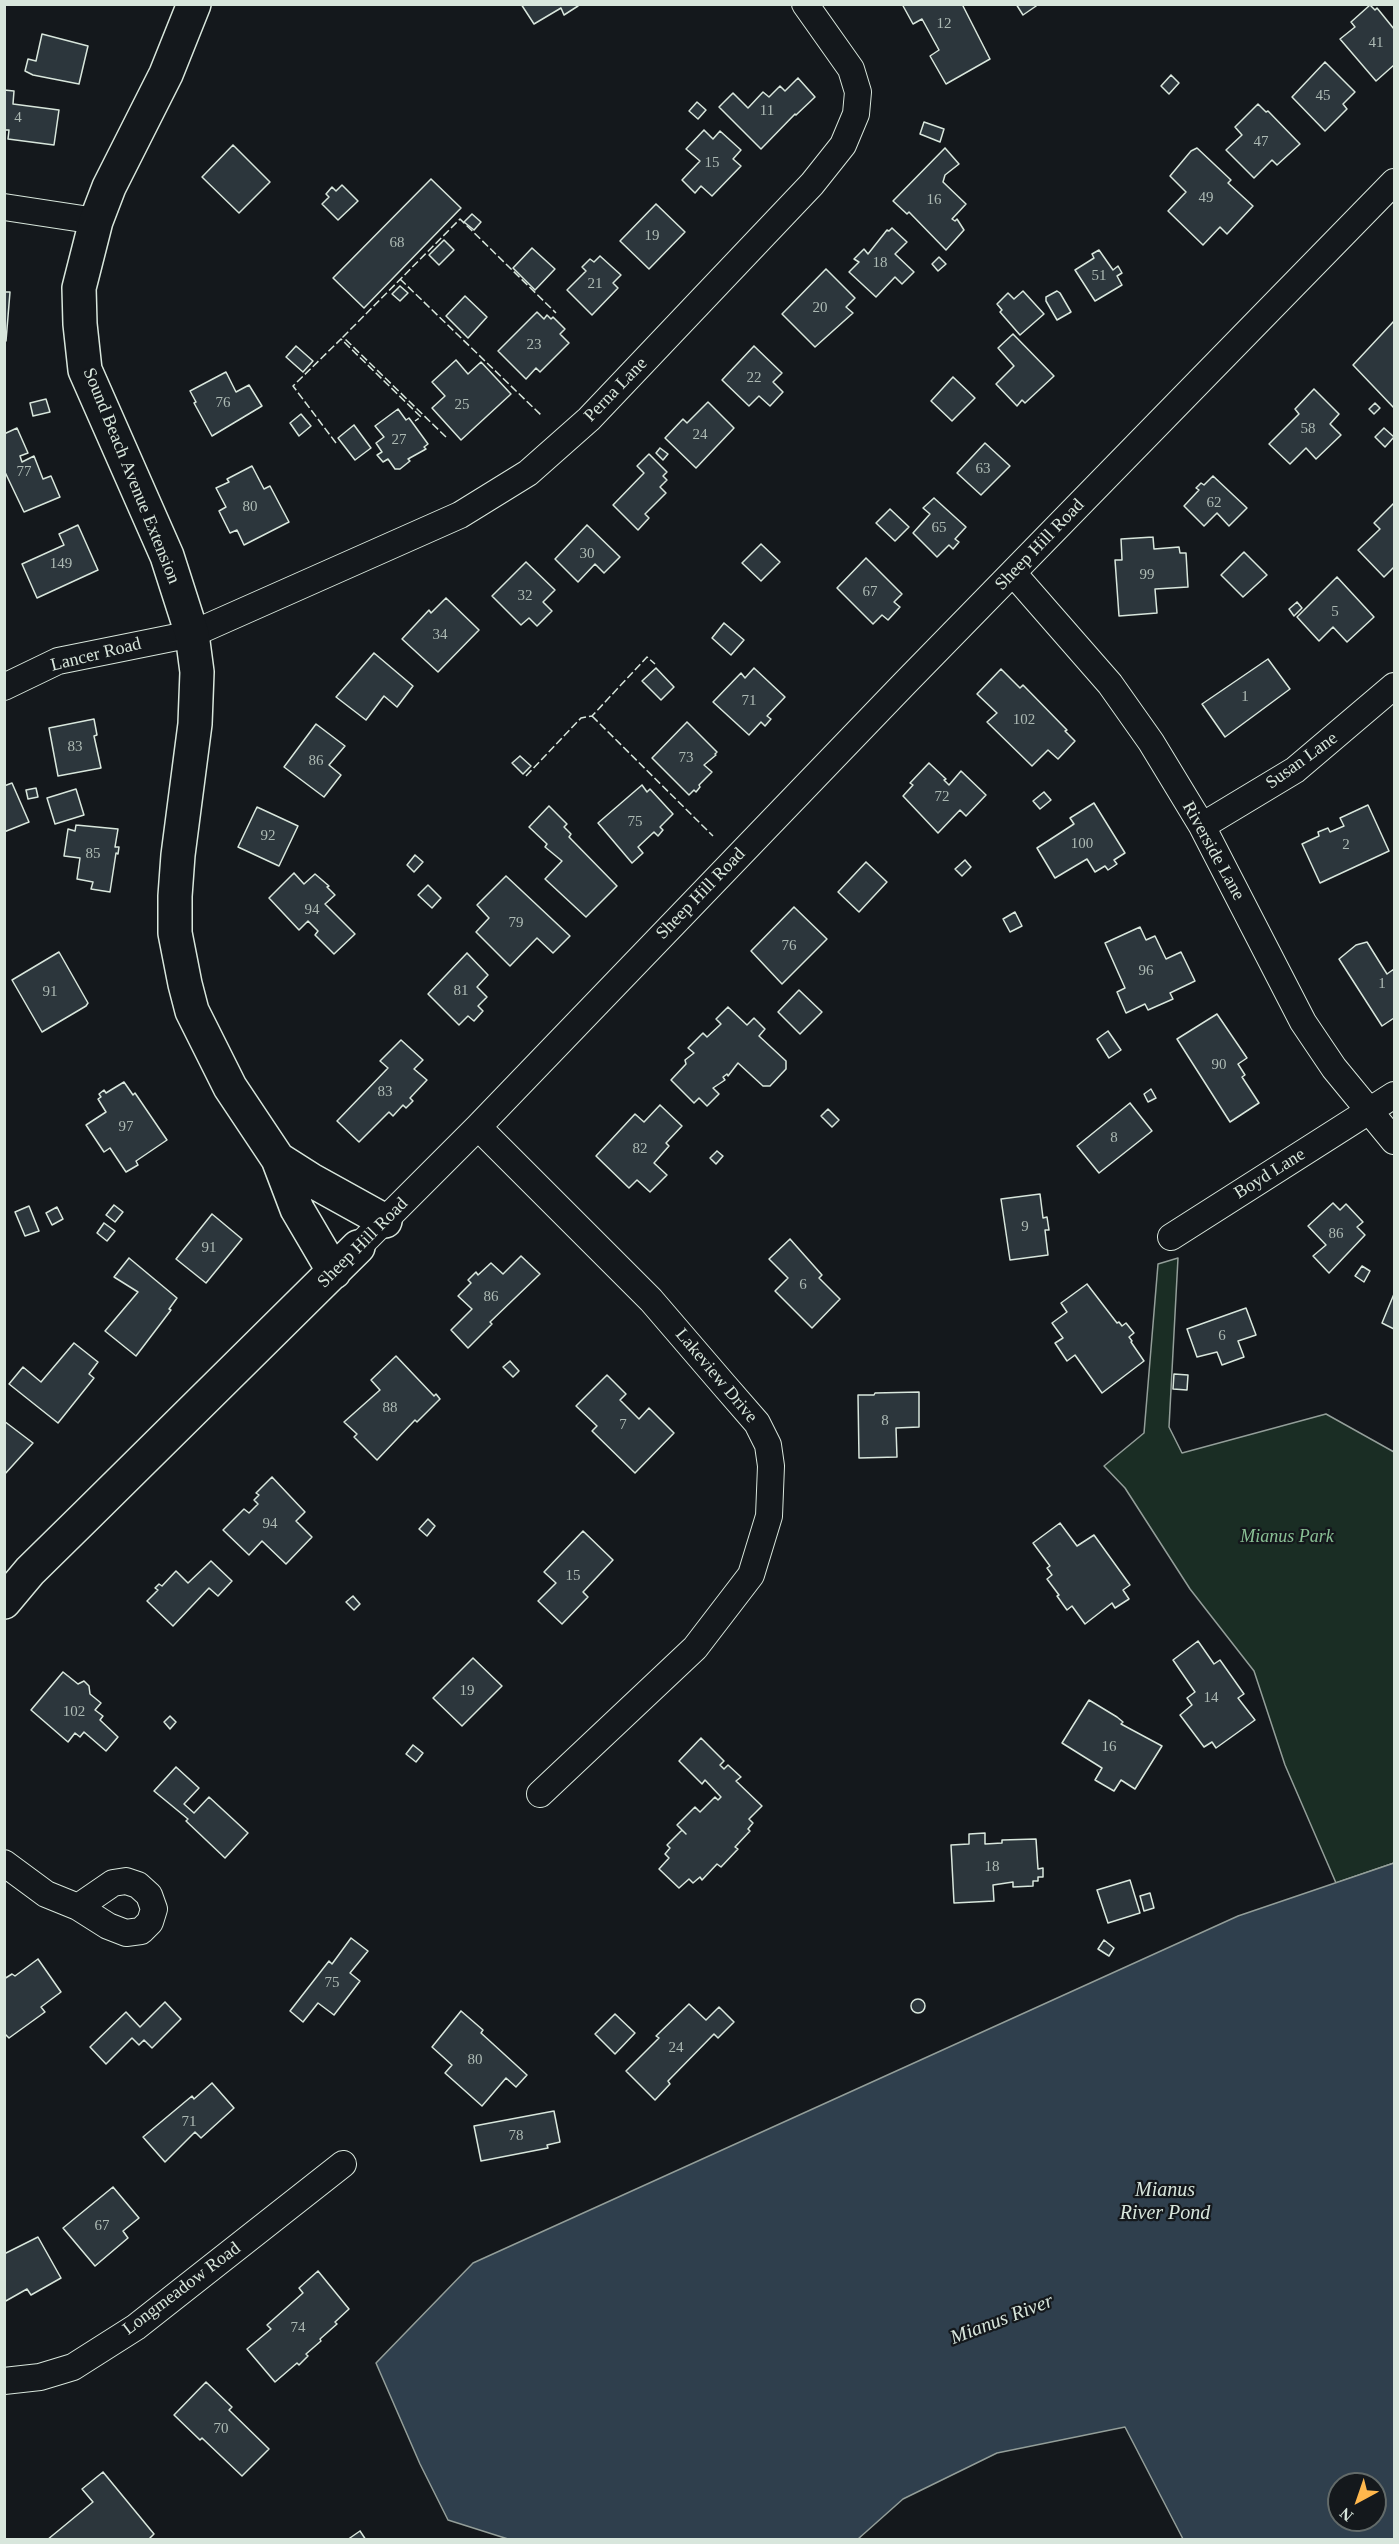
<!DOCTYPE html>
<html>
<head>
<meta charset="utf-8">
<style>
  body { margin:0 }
  #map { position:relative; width:1399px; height:2544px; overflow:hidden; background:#14181c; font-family:"Times New Roman",serif }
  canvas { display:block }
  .frame { position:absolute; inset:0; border:6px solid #d8e6dc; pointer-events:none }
  .north { position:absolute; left:1327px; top:2472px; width:60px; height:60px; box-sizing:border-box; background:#14181c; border:2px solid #626a69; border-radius:50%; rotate:220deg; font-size:16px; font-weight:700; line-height:24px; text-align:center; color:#d8e6dc }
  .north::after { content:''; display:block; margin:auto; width:21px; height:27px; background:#ffb74d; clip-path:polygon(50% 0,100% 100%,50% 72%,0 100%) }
</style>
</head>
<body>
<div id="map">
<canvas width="1399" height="2544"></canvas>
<div class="frame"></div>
<div class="north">N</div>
</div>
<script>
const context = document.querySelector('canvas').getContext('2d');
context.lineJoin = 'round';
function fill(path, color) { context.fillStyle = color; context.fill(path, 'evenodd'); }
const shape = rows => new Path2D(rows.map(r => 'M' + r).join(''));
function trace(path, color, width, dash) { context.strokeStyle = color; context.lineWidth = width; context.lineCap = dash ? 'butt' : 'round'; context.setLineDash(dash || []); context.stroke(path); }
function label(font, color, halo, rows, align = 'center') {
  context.font = font + ' "Times New Roman",serif'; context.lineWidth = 4.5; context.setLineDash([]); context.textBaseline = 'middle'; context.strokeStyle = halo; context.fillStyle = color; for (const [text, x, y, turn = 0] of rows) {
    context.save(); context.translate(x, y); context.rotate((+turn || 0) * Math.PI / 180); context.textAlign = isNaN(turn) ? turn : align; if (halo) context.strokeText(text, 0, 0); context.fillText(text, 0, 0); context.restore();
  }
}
const green = shape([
  [1178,1258,1169,1427,1182,1453,1326,1414,1394,1452,1394,1863,1336,1883,1285,1765,1254,1671,1190,1589,1125,1488,1104,1466,1144,1433,1158,1264,1178,1258]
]);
const water = shape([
  [1394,1863,1394,2539,1183,2539,1125,2427,997,2453,903,2499,858,2539,508,2539,448,2520,420,2464,376,2363,473,2263,1238,1916,1394,1863],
  [1339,2484,1375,2484,1375,2520,1339,2520,1339,2484]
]);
const building = shape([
  [521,4,577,4,578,6,564,15,561,8,534,24,521,4],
  [902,4,962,4,990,59,946,84,930,56,939,50,922,19,913,24,902,4],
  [1016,4,1039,4,1023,15,1016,4],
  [1370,5,1375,10,1377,8,1394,29,1394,65,1376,81,1340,39,1355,27,1351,22,1370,5],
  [42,34,88,46,79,84,33,75,25,71,28,59,36,61,42,34],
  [1325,62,1355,92,1343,104,1347,109,1325,131,1292,97,1325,62],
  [1171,75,1179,83,1169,94,1161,86,1171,75],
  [798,78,815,97,796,115,795,114,761,149,719,107,733,93,748,108,763,92,769,97,780,86,785,91,798,78],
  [4,90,14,91,13,104,59,110,54,145,8,139,9,130,4,130,4,90],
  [697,102,706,110,698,119,689,111,697,102],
  [1258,104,1266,112,1268,111,1300,144,1277,165,1272,160,1254,178,1226,150,1242,135,1235,127,1258,104],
  [924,122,944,129,940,142,920,134,924,122],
  [704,130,713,139,720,131,741,150,733,159,741,166,712,196,701,186,695,193,682,180,700,161,686,149,704,130],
  [233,145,270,182,239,213,202,177,233,145],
  [945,148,959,164,945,175,943,182,966,204,952,219,955,221,957,219,964,230,946,250,909,212,907,214,893,201,945,148],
  [1197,148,1231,180,1228,183,1253,206,1227,234,1220,227,1203,245,1168,211,1186,192,1170,176,1191,151,1197,148],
  [431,179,461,208,364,308,333,278,431,179],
  [342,185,358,201,338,220,322,204,329,197,326,194,332,187,336,191,342,185],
  [656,204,685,232,649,269,620,241,656,204],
  [472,214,481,222,474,230,464,222,472,214],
  [892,228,907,242,895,254,914,272,902,284,895,277,876,297,849,272,859,262,854,259,864,249,868,254,887,230,889,231,892,228],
  [444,240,454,250,439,265,429,255,444,240],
  [532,248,555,269,535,290,513,268,532,248],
  [1099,250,1113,270,1118,266,1122,273,1117,276,1122,285,1095,301,1075,270,1094,258,1092,254,1099,250],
  [600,256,621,275,613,283,618,288,592,315,567,290,586,271,582,267,590,259,594,262,600,256],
  [939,257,946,264,938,271,932,264,939,257],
  [826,269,855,298,846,307,853,313,815,347,782,314,826,269],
  [400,286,408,293,400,301,392,294,400,286],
  [1023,291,1044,314,1020,335,1000,312,1002,310,997,304,1008,293,1014,299,1023,291],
  [1057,291,1060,293,1071,312,1057,320,1046,301,1046,297,1057,291],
  [4,292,10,292,6,341,4,340,4,292],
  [465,296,487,317,468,338,446,316,465,296],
  [537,312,544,319,547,315,551,319,553,317,565,329,560,334,569,343,540,372,536,368,526,379,498,351,537,312],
  [1394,321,1394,408,1353,365,1394,321],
  [1013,334,1054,376,1025,403,1022,400,1017,406,996,384,1014,366,998,348,1013,334],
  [296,346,313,361,303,372,286,357,296,346],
  [754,346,782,373,773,382,783,392,770,406,759,396,749,406,722,380,754,346],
  [456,360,468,374,481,362,511,394,461,440,432,408,445,396,432,382,456,360],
  [226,372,236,392,249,385,262,406,212,436,194,403,196,402,190,391,226,372],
  [953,377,975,398,952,421,931,401,953,377],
  [1314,389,1339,414,1330,424,1341,435,1316,459,1306,448,1290,464,1269,444,1299,414,1295,409,1314,389],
  [46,399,50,412,33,416,30,403,46,399],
  [708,402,734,428,696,468,665,438,683,419,687,423,708,402],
  [1375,403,1380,408,1374,414,1369,409,1375,403],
  [398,409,406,420,409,418,428,444,424,447,426,449,408,459,410,461,400,469,395,469,388,459,383,462,377,455,382,452,376,443,384,437,375,426,398,409],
  [301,414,311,426,299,436,290,423,301,414],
  [354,425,371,448,355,460,338,438,354,425],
  [17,428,28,453,20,456,22,462,34,456,43,479,51,476,60,497,24,512,4,470,4,434,17,428],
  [1384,428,1394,437,1385,447,1375,437,1384,428],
  [985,443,1010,466,981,495,957,473,985,443],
  [660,448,668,454,663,460,656,453,660,448],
  [649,454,667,472,663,476,667,480,660,487,666,493,645,514,649,518,638,530,613,505,644,473,637,466,649,454],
  [252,466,264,489,270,486,289,522,244,545,237,530,230,533,219,511,226,507,216,488,229,482,227,479,252,466],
  [1213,476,1247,508,1229,526,1217,513,1204,526,1184,506,1199,490,1196,488,1201,483,1204,485,1213,476],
  [934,498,966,527,955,539,959,542,953,549,949,545,937,557,913,533,930,514,923,508,934,498],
  [1394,503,1394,567,1384,577,1358,550,1380,529,1374,523,1394,503],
  [890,509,909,527,895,541,876,523,890,509],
  [78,525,98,570,37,598,22,564,64,545,59,534,78,525],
  [587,525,620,557,604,573,595,564,578,582,555,559,587,525],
  [1153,537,1154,549,1179,547,1180,553,1186,553,1188,587,1155,589,1157,613,1119,616,1115,560,1122,560,1121,539,1153,537],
  [761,544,780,562,761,581,742,563,761,544],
  [1244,552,1267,575,1243,597,1221,575,1244,552],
  [866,558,902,594,894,602,900,607,888,620,882,615,873,624,837,588,866,558],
  [526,562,555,590,543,602,552,611,537,626,529,618,521,625,492,596,526,562],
  [1337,577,1374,617,1347,642,1333,627,1319,641,1297,617,1337,577],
  [446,598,479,630,438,672,402,639,429,610,431,613,446,598],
  [1297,602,1302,608,1294,616,1289,609,1297,602],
  [724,623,744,640,731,655,712,638,724,623],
  [374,653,413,686,397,707,384,696,366,720,336,697,374,653],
  [1268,659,1290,689,1225,737,1202,704,1268,659],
  [656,668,674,687,661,700,642,681,656,668],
  [754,668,785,697,767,716,771,719,765,726,761,722,749,735,713,702,741,673,745,678,754,668],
  [1001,669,1020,688,1023,685,1067,730,1065,731,1075,741,1058,759,1048,750,1032,766,987,722,997,713,977,694,1001,669],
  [94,719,97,735,94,736,101,768,58,776,49,728,94,719],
  [687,722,717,752,715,754,716,755,704,765,712,772,699,785,700,787,696,792,694,790,689,795,652,758,687,722],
  [316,724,345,746,329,765,341,775,324,797,284,767,316,724],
  [520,756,531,766,523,774,512,763,520,756],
  [929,763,946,779,944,780,949,785,961,771,986,795,966,816,960,810,938,833,903,796,913,785,910,783,929,763],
  [12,783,29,822,4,832,4,786,12,783],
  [642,785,647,792,650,789,673,814,660,827,663,830,658,836,654,832,638,847,643,853,632,863,598,823,642,785],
  [36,788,38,797,28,799,26,790,36,788],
  [76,789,84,815,55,824,47,798,76,789],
  [1044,792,1051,800,1040,809,1033,801,1044,792],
  [1094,803,1125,853,1114,860,1117,864,1108,870,1105,866,1095,872,1087,859,1055,878,1037,848,1074,824,1070,818,1094,803],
  [1368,805,1389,851,1320,883,1302,844,1319,836,1318,832,1328,828,1330,832,1344,826,1340,818,1368,805],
  [549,806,567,824,564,827,571,834,569,837,617,886,586,917,545,879,562,861,545,847,547,844,529,827,549,806],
  [257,807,298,826,279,866,238,847,257,807],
  [76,825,118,829,115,847,119,847,118,854,116,853,110,892,91,889,93,882,77,879,80,858,64,856,68,829,75,831,76,825],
  [415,855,423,862,414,872,407,865,415,855],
  [965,860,971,867,962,876,955,869,965,860],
  [866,862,887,882,859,912,838,892,866,862],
  [294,873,304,884,315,874,329,886,327,887,335,895,325,904,355,934,334,954,315,935,318,931,308,921,299,930,269,898,294,873],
  [506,876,570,936,553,953,537,938,510,966,476,932,489,918,477,905,506,876],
  [428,885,441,898,432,908,418,895,428,885],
  [794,907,827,939,782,984,751,951,794,907],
  [1015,912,1022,926,1010,932,1003,919,1015,912],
  [1140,927,1146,940,1155,936,1166,959,1181,952,1195,981,1170,993,1173,999,1148,1010,1145,1004,1126,1013,1117,992,1125,988,1105,943,1140,927],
  [1367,942,1387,974,1394,969,1394,1018,1382,1026,1339,959,1356,945,1367,942],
  [59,952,88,1003,86,1006,42,1032,12,980,59,952],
  [467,953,488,975,477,987,487,997,478,1006,483,1011,474,1021,468,1016,459,1025,428,994,467,953],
  [799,990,822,1012,800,1034,778,1012,799,990],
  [728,1007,747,1025,754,1018,765,1029,759,1036,786,1061,786,1069,770,1086,763,1086,738,1063,728,1076,727,1074,723,1077,725,1080,713,1088,719,1094,707,1106,699,1098,694,1103,671,1080,686,1064,685,1060,694,1053,688,1048,703,1033,707,1037,721,1024,716,1019,728,1007],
  [1217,1014,1247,1058,1238,1064,1245,1075,1242,1077,1259,1103,1230,1122,1177,1039,1217,1014],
  [1108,1031,1121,1050,1109,1058,1097,1039,1108,1031],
  [401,1040,423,1060,414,1069,427,1080,410,1098,413,1101,406,1108,403,1105,393,1116,389,1112,359,1142,337,1121,388,1068,380,1061,401,1040],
  [124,1082,133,1095,135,1093,167,1140,136,1161,138,1165,126,1172,110,1148,104,1152,86,1125,106,1112,98,1099,101,1097,99,1094,104,1090,106,1093,124,1082],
  [1151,1089,1156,1098,1148,1102,1144,1094,1151,1089],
  [1130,1103,1152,1131,1099,1173,1077,1146,1130,1103],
  [660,1105,682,1126,666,1143,669,1146,654,1163,667,1175,650,1192,637,1180,629,1188,596,1156,635,1114,644,1122,660,1105],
  [828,1109,839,1120,832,1127,821,1116,828,1109],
  [717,1151,723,1156,716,1164,710,1158,717,1151],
  [1040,1194,1043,1218,1047,1217,1049,1230,1045,1230,1048,1255,1010,1260,1001,1199,1040,1194],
  [1333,1203,1340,1210,1346,1204,1363,1222,1357,1227,1365,1235,1329,1273,1313,1256,1326,1245,1308,1226,1333,1203],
  [114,1205,123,1212,115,1222,106,1215,114,1205],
  [29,1206,39,1231,25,1236,15,1212,29,1206],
  [57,1207,63,1219,52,1225,46,1213,57,1207],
  [212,1214,242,1239,206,1283,176,1259,212,1214],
  [104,1223,115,1231,107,1241,97,1233,104,1223],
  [790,1239,822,1275,819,1278,840,1299,812,1328,775,1291,788,1278,769,1259,790,1239],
  [521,1256,540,1274,490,1322,492,1324,468,1348,451,1330,472,1309,458,1296,471,1283,468,1280,476,1272,478,1275,491,1263,503,1274,521,1256],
  [129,1258,177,1298,169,1309,171,1310,136,1356,105,1331,138,1292,114,1277,129,1258],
  [1362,1266,1370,1271,1364,1282,1355,1276,1362,1266],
  [1087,1284,1117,1323,1119,1322,1122,1326,1126,1323,1134,1333,1129,1337,1132,1341,1131,1342,1144,1361,1102,1393,1075,1355,1067,1361,1055,1343,1063,1338,1052,1323,1067,1312,1061,1303,1087,1284],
  [1394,1294,1394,1329,1382,1323,1394,1294],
  [1246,1308,1256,1335,1238,1341,1244,1357,1222,1365,1217,1352,1197,1357,1187,1329,1246,1308],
  [74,1343,98,1362,89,1374,94,1378,58,1423,9,1384,23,1367,41,1382,74,1343],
  [396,1356,434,1396,436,1394,440,1399,417,1422,415,1420,377,1460,354,1437,357,1434,344,1422,380,1390,371,1380,396,1356],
  [510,1361,519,1371,513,1377,503,1367,510,1361],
  [1174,1374,1188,1375,1187,1390,1173,1389,1174,1374],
  [607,1375,626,1394,620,1400,639,1419,649,1408,674,1433,635,1473,592,1431,597,1426,576,1406,607,1375],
  [919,1392,919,1427,896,1428,897,1457,859,1458,858,1395,874,1395,875,1393,919,1392],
  [4,1421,33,1443,4,1475,4,1421],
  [272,1477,305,1512,296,1521,312,1537,286,1564,262,1541,249,1555,223,1530,244,1509,249,1513,258,1504,254,1500,259,1495,256,1493,272,1477],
  [428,1519,435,1526,427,1536,419,1529,428,1519],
  [1060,1523,1077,1546,1094,1535,1130,1585,1123,1590,1129,1599,1115,1608,1112,1603,1085,1624,1072,1606,1067,1610,1057,1596,1059,1595,1047,1579,1052,1575,1047,1568,1050,1566,1033,1543,1060,1523],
  [583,1531,613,1560,583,1592,588,1597,562,1624,538,1601,556,1583,544,1572,583,1531],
  [211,1561,232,1581,218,1596,209,1588,173,1626,147,1601,158,1590,155,1588,159,1584,162,1586,176,1571,188,1583,211,1561],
  [353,1596,360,1604,354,1610,346,1602,353,1596],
  [1198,1641,1214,1664,1220,1660,1244,1694,1238,1698,1255,1720,1216,1748,1212,1742,1204,1747,1180,1715,1192,1705,1187,1698,1195,1692,1173,1660,1198,1641],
  [473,1658,502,1686,462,1726,433,1698,473,1658],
  [63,1672,78,1684,84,1681,89,1686,90,1694,101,1703,95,1710,103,1716,100,1720,118,1737,106,1751,84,1732,80,1737,75,1733,68,1742,31,1710,63,1672],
  [1089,1700,1117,1717,1123,1722,1121,1724,1162,1746,1135,1789,1121,1780,1114,1791,1095,1780,1102,1768,1062,1743,1089,1700],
  [170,1716,176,1722,170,1729,164,1722,170,1716],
  [701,1738,724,1761,720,1765,724,1769,728,1765,741,1777,736,1781,762,1806,749,1819,753,1823,748,1829,750,1831,735,1847,738,1849,721,1867,717,1864,702,1880,700,1877,693,1883,689,1879,679,1888,659,1869,669,1858,665,1854,670,1848,667,1845,682,1830,686,1834,677,1825,695,1807,700,1812,715,1797,718,1800,721,1797,705,1780,702,1784,679,1761,701,1738],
  [413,1745,423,1753,416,1762,406,1754,413,1745],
  [176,1767,199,1788,184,1804,194,1813,209,1797,248,1833,225,1858,186,1821,188,1819,154,1791,176,1767],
  [985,1833,985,1844,1002,1843,1002,1840,1036,1839,1038,1869,1043,1868,1043,1877,1038,1877,1038,1881,1033,1881,1033,1886,1013,1887,1013,1882,993,1885,994,1901,954,1903,951,1845,969,1844,969,1834,985,1833],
  [1130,1880,1140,1913,1108,1923,1097,1890,1130,1880],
  [1150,1893,1154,1908,1144,1911,1140,1896,1150,1893],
  [351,1938,368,1951,350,1973,360,1981,334,2015,318,2003,303,2022,290,2011,329,1961,332,1964,351,1938],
  [1104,1940,1114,1948,1109,1956,1098,1949,1104,1940],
  [38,1959,61,1992,41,2007,45,2012,9,2038,4,2033,4,1979,12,1974,15,1976,38,1959],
  '911 2006a7 7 0 1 1 14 0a7 7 0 1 1-14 0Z',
  [165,2002,181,2019,152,2048,144,2040,139,2045,132,2038,106,2064,90,2047,126,2012,140,2027,165,2002],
  [689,2004,706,2020,719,2007,734,2022,718,2038,714,2034,668,2081,670,2084,655,2100,626,2071,659,2038,656,2036,689,2004],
  [461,2011,483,2030,481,2033,527,2075,516,2087,506,2078,482,2106,445,2073,452,2065,432,2047,461,2011],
  [615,2014,635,2033,615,2054,595,2034,615,2014],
  [212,2083,234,2108,201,2138,195,2132,165,2162,143,2137,192,2096,194,2099,212,2083],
  [554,2111,560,2142,547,2145,548,2148,481,2161,474,2126,554,2111],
  [113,2187,139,2218,123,2231,128,2238,95,2266,63,2228,113,2187],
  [38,2237,61,2278,31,2295,27,2289,4,2302,4,2254,38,2237],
  [318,2271,349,2309,335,2322,337,2324,320,2339,321,2341,306,2354,308,2356,299,2365,297,2363,275,2382,247,2349,271,2329,267,2325,303,2293,299,2288,318,2271],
  [206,2382,232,2407,229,2410,269,2449,242,2476,202,2438,200,2440,174,2415,206,2382],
  [103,2472,154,2534,148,2540,47,2540,93,2502,82,2489,103,2472],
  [360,2531,366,2540,347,2540,360,2531]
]);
const street = shape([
  [4,207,96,221],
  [1013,573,1110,684,1151,742,1202,826,1303,1022,1334,1068,1394,1141],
  [4,687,58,661,192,634,460,515,528,473,589,419,812,184,843,145,856,114,858,92,851,69,805,4],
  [1202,826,1295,770,1394,686],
  [478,1127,651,1300,724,1385,757,1423,768,1445,771,1466,769,1516,751,1575,695,1648,540,1794],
  [1171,1237,1394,1095],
  [358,1247,478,1127,905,683,1394,182],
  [4,1863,46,1894,78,1907,108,1926,126,1933,141,1931,150,1922,154,1909,149,1895,138,1885,126,1881,113,1883,78,1907],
  [4,2381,40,2377,73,2367,136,2327,343,2164]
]);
const secondary = shape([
  [194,4,166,74,109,187,96,221,79,288,80,324,85,370,167,556,192,634,197,672,195,724,178,855,175,896,175,933,185,984,192,1011,230,1087,278,1159,297,1209,334,1272],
  [278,1159,311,1180,385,1221],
  [4,1602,30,1571,87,1515,358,1247]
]);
const fence = shape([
  [400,279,541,415],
  [446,437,343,337,460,219,556,313],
  [336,443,293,386,341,339,421,417,415,421],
  [592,716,713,836],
  [526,776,581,718,592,716,647,657,655,664]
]);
const numberNames = [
  ["12",944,24],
  ["41",1376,43],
  ["45",1323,96],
  ["11",767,111],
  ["4",18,118],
  ["47",1261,142],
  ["15",712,163],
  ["49",1206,198],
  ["16",934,200],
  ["19",652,236],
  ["68",397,243],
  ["18",880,263],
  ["51",1099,276],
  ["21",595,284],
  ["20",820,308],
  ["23",534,345],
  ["22",754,378],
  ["76",223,403],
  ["25",462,405],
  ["58",1308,429],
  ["24",700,435],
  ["27",399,440],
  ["63",983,469],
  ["77",24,472],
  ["62",1214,503],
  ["80",250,507],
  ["65",939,528],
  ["30",587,554],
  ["149",61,564],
  ["99",1147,575],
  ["67",870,592],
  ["32",525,596],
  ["5",1335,612],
  ["34",440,635],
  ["1",1245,697],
  ["71",749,701],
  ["102",1024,720],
  ["83",75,747],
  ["73",686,758],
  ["86",316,761],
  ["72",942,797],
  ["75",635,822],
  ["92",268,836],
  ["100",1082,844],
  ["2",1346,845],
  ["85",93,854],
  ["94",312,910],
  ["79",516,923],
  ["76",789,946],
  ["96",1146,971],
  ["1",1382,984],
  ["81",461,991],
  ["91",50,992],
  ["90",1219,1065],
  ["83",385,1092],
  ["97",126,1127],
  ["8",1114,1138],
  ["82",640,1149],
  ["9",1025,1227],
  ["86",1336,1234],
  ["91",209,1248],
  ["6",803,1285],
  ["86",491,1297],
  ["6",1222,1336],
  ["88",390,1408],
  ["8",885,1421],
  ["7",623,1425],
  ["94",270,1524],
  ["15",573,1576],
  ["19",467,1691],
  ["14",1211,1698],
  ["102",74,1712],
  ["16",1109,1747],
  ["18",992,1867],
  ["75",332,1983],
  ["24",676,2048],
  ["80",475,2060],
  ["71",189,2122],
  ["78",516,2136],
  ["67",102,2226],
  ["74",298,2328],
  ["70",221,2429]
];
const streetNames = [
  ["Perna Lane",616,390,-46],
  ["Sound Beach Avenue Extension",131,476,68],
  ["Sheep Hill Road",1040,545,-46],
  ["Lancer Road",96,655,-14],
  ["Susan Lane",1302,761,-36],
  ["Riverside Lane",1213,851,61],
  ["Sheep Hill Road",701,894,-46],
  ["Boyd Lane",1270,1174,-32],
  ["Sheep Hill Road",363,1243,-45],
  ["Lakeview Drive",716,1376,50],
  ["Longmeadow Road",182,2289,-37]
];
const parkNames = [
  ["Mianus Park",1287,1537]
];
const waterNames = [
  ["Mianus",1165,2191],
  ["River Pond",1165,2214],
  ["Mianus River",1002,2320,-21]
];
fill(green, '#1a2d24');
trace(green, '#939e99', 1.5);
fill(water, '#2f3f4d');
trace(water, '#939e99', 1.5);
fill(building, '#2c363c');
trace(building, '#d8e6dc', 1.5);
trace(street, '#d8e6dc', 28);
trace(secondary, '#d8e6dc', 36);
trace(street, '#14181c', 26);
trace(secondary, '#14181c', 33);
trace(fence, '#d8e6dc', 1.5, [8, 3]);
label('15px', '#adbab4', null, numberNames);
label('18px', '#d8e6dc', '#14181c', streetNames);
label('italic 18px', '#8ac095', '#14181c', parkNames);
label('italic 20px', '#d8e6dc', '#14181c', waterNames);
</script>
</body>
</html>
